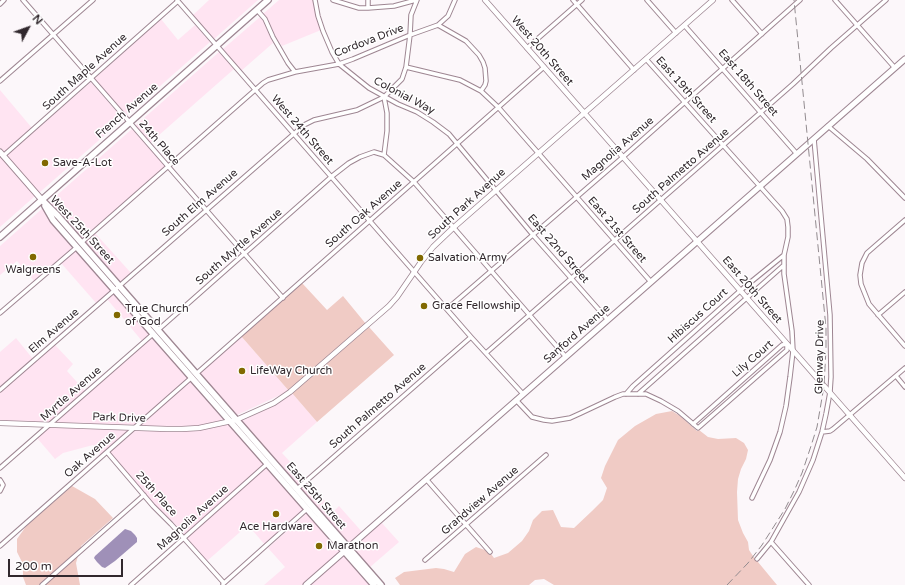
<!DOCTYPE html>
<html>
<head>
<meta charset="utf-8">
<style>
  body { margin:0 }
  #map { position:relative; width:905px; height:585px; overflow:hidden; background:#fcf7fa; font-family:"Varela Round",sans-serif }
  canvas { display:block }
  .north { position:absolute; left:8px; top:8px; width:40px; height:40px; -webkit-text-stroke:3px #fff; paint-order:stroke; rotate:49deg; font-size:11px; font-weight:700; line-height:16px; text-align:center; color:#31282d }
  .north::after { content:''; display:block; margin:auto; width:14px; height:18px; background:#31282d; clip-path:polygon(50% 0,100% 100%,50% 72%,0 100%) }
  .scale { position:absolute; left:8px; top:559px; width:115px; height:18px; box-sizing:border-box; border:2px solid #31282d; border-top:0; padding-left:5px; font-size:12px; line-height:14px; white-space:nowrap; color:#31282d; -webkit-text-stroke:3px #fff; paint-order:stroke }
</style>
</head>
<body>
<div id="map">
<canvas width="905" height="585"></canvas>
<div class="north">N</div>
<div class="scale">200 m</div>
</div>
<script>
const context = document.querySelector('canvas').getContext('2d');
context.lineJoin = 'round';
function fill(path, color) { context.fillStyle = color; context.fill(path, 'evenodd'); }
const shape = rows => new Path2D(rows.map(r => 'M' + r).join(''));
function trace(path, color, width, dash) { context.strokeStyle = color; context.lineWidth = width; context.lineCap = dash ? 'butt' : 'round'; context.setLineDash(dash || []); context.stroke(path); }
function label(font, color, halo, rows, align = 'center') {
  context.font = font + ' "Varela Round",sans-serif'; context.lineWidth = 3; context.setLineDash([]); context.textBaseline = 'middle'; context.strokeStyle = halo; context.fillStyle = color; for (const [text, x, y, turn = 0] of rows) {
    context.save(); context.translate(x, y); context.rotate((+turn || 0) * Math.PI / 180); context.textAlign = isNaN(turn) ? turn : align; if (halo) context.strokeText(text, 0, 0); context.fillText(text, 0, 0); context.restore();
  }
}
const built = shape([
  [209,0,258,0,214,39,193,15],
  [279,0,313,0,316,16,321,30,282,46,275,36,267,18,263,14],
  [260,17,263,20,273,43,241,71,223,49],
  [161,19,178,40,195,25,210,42,126,116,94,79],
  [219,52,234,69,150,143,135,126],
  [91,82,123,119,39,193,6,156],
  [0,90,32,128,4,153,0,149],
  [132,129,165,166,82,239,48,203],
  [0,156,35,196,0,227],
  [43,208,74,247,34,281,17,261,0,275,0,246],
  [95,233,131,273,120,282,85,242],
  [76,250,112,290,96,303,61,263],
  [114,293,150,334,142,341,107,299],
  [241,336,289,391,237,415,199,373],
  [152,337,188,378,135,425,55,423],
  [16,338,33,359,0,388,0,352],
  [55,345,73,364,67,371,85,391,49,423,0,421,0,393],
  [191,381,225,420,199,426,182,427,140,426],
  [292,393,317,422,282,453,306,479,298,486,242,421,274,405],
  [229,424,264,464,185,535,173,522,156,506,110,452,136,430,167,431,182,431,199,430],
  [50,427,130,429,101,455,93,445,63,453,55,459,37,438],
  [266,467,304,510,265,545,248,525,207,561,187,538],
  [308,482,334,511,339,506,363,533,349,545,300,489],
  [307,513,341,551,302,585,264,585,285,567,268,548],
  [381,522,399,542,369,568,352,547],
  [344,555,370,585,310,585]
]);
const green = shape([
  [302,283,327,310,343,296,366,324,289,391,241,336],
  [369,327,394,355,317,422,292,393],
  [672,411,680,416,697,431,699,430,708,437,718,439,736,438,744,443,748,450,746,459,741,469,738,479,737,492,738,520,743,533,748,542,749,550,755,559,755,560,758,562,777,585,554,585,544,579,535,580,529,585,400,585,395,578,404,572,436,568,444,569,454,572,465,554,476,547,485,550,490,555,491,554,494,558,508,553,522,541,529,531,533,520,542,511,553,510,561,527,574,528,592,511,603,500,607,488,601,478,605,466,618,440,635,426,656,414],
  [72,486,95,499,113,518,81,546,81,549,39,585,26,585,23,577,23,564,17,552,17,539,27,525],
  [78,556,76,563,80,585,45,585]
]);
const water = shape([
  [125,529,131,531,135,535,137,538,137,542,115,561,105,568,102,567,97,562,94,558,95,556]
]);
const minor = shape([
  [23,0,283,298],
  [177,0,471,337,523,394],
  [315,0,318,16,323,31,332,52,339,64,369,88,398,104,417,112,433,122,449,134,533,235,608,320],
  [333,0,359,8,368,8,394,6,416,0],
  [368,0,368,8],
  [573,0,634,70],
  [647,0,676,33],
  [732,0,762,34],
  [835,0,895,68],
  [0,4,4,0],
  [257,10,265,19,273,37,288,63,295,72],
  [438,25,466,41,479,55,483,62,485,68,486,81,485,85,481,91],
  [685,26,797,154],
  [527,48,582,0],
  [646,59,782,211,787,219,788,227,788,237,784,255,784,274,792,331,793,351,790,377,786,406,780,432,770,460,752,498],
  [406,67,435,74,460,80,481,91,498,107,651,282],
  [0,81,93,0],
  [828,126,867,159,905,198],
  [384,155,387,131,387,113,384,97],
  [3,156,178,1],
  [905,220,875,246,867,253,862,263,860,275,861,284,869,304,905,346],
  [82,242,263,83,268,80,295,72,339,64,353,59,410,35,438,25,448,16,455,0],
  [447,309,623,157,800,0],
  [0,313,77,247],
  [878,315,905,292],
  [158,330,331,177,349,163,360,157,374,152,384,155,414,182,566,357],
  [486,353,793,84,831,48,886,0],
  [196,374,544,67],
  [896,376,905,387],
  [0,390,304,125,314,120,357,110,384,97,402,79,406,67,410,35,411,15,417,0],
  [626,394,633,386,741,290,784,255],
  [638,394,784,265],
  [516,400,532,417,544,420,552,421,570,418,581,413,615,397,623,394,646,394,661,401,678,411,698,428,787,350,787,344,782,345,693,424],
  [822,432,830,431,833,429,905,368],
  [107,452,153,506,171,524,224,583],
  [0,468,153,334],
  [426,479,490,552],
  [0,480,3,485,0,491],
  [297,489,471,337],
  [771,542,809,585],
  [0,546,191,378],
  [757,559,771,542,799,492,813,460,822,432,826,414,830,392,831,377,830,315,814,139],
  [425,560,546,455],
  [223,584,307,509],
  [42,585,144,495],
  [131,585,267,464]
]);
const tertiary = shape([
  [485,0,905,478],
  [0,423,167,429,182,429,199,428,236,420,274,403,290,392,389,306,397,297,421,262,433,247,453,228,646,59,713,0]
]);
const secondary = shape([
  [0,152,42,200],
  [306,585,905,59]
]);
const primary = shape([
  [42,200,58,216,381,585],
  [45,206,53,220,374,585],
  [0,237,268,0]
]);
const rail = shape([
  [727,585,748,563,762,545,785,509,794,491,802,473,811,446,817,427,824,386,826,349,826,328,794,0]
]);
const markers = [
  [45,163,4,"#816901"],
  [33,257,4,"#816901"],
  [420,258,4,"#816901"],
  [424,306,4,"#816901"],
  [117,315,4,"#816901"],
  [242,371,4,"#816901"],
  [276,514,4,"#816901"],
  [319,546,4,"#816901"]
];
const streetNames = [
  ["Cordova Drive",369,41,-21],
  ["West 20th Street",542,51,49],
  ["South Maple Avenue",85,72,-42],
  ["East 18th Street",748,83,49],
  ["East 19th Street",686,90,48],
  ["Colonial Way",404,96,28],
  ["French Avenue",127,111,-41],
  ["West 24th Street",302,130,49],
  ["24th Place",159,143,49],
  ["Magnolia Avenue",618,149,-41],
  ["South Palmetto Avenue",681,171,-41],
  ["South Elm Avenue",200,203,-41],
  ["South Park Avenue",467,204,-42],
  ["South Oak Avenue",364,214,-41],
  ["West 25th Street",82,230,47],
  ["East 21st Street",617,230,49],
  ["South Myrtle Avenue",239,247,-41],
  ["East 22nd Street",558,249,49],
  ["East 20th Street",752,290,49],
  ["Hibiscus Court",698,316,-42],
  ["Elm Avenue",54,331,-41],
  ["Sanford Avenue",577,334,-41],
  ["Glenway Drive",820,357,-89],
  ["Lily Court",753,359,-41],
  ["Myrtle Avenue",71,394,-41],
  ["South Palmetto Avenue",378,406,-41],
  ["Park Drive",119,418,2],
  ["Oak Avenue",90,455,-41],
  ["25th Place",156,494,48],
  ["East 25th Street",316,496,49],
  ["Grandview Avenue",480,501,-41],
  ["Magnolia Avenue",193,518,-42]
];
const poiNames = [
  ["Save-A-Lot",53,163],
  ["Salvation Army",428,258],
  ["Walgreens",33,270,"center"],
  ["Grace Fellowship",432,306],
  ["True Church",125,309],
  ["of God",125,322],
  ["LifeWay Church",250,371],
  ["Ace Hardware",276,527,"center"],
  ["Marathon",327,546]
];
fill(built, '#ffe4f2');
fill(green, '#f0cbc5');
fill(water, '#9f90b8');
trace(minor, '#9e8692', 5.5);
trace(tertiary, '#9e8692', 6);
trace(secondary, '#9e8692', 7);
trace(primary, '#9e8692', 8);
trace(minor, '#fff', 3.5);
trace(tertiary, '#fff', 4.5);
trace(secondary, '#fff', 5);
trace(primary, '#fff', 5.5);
trace(rail, '#928b8f', 1, [8, 4]);
for (const [x, y, r, color] of markers) { const dot = new Path2D(); dot.arc(x, y, r, 0, 2 * Math.PI); context.fillStyle = color; context.fill(dot); trace(dot, '#fff', 1.5); }
label('11px', '#31282d', '#fff', streetNames);
label('11px', '#31282d', '#fff', poiNames, 'left');
</script>
</body>
</html>
